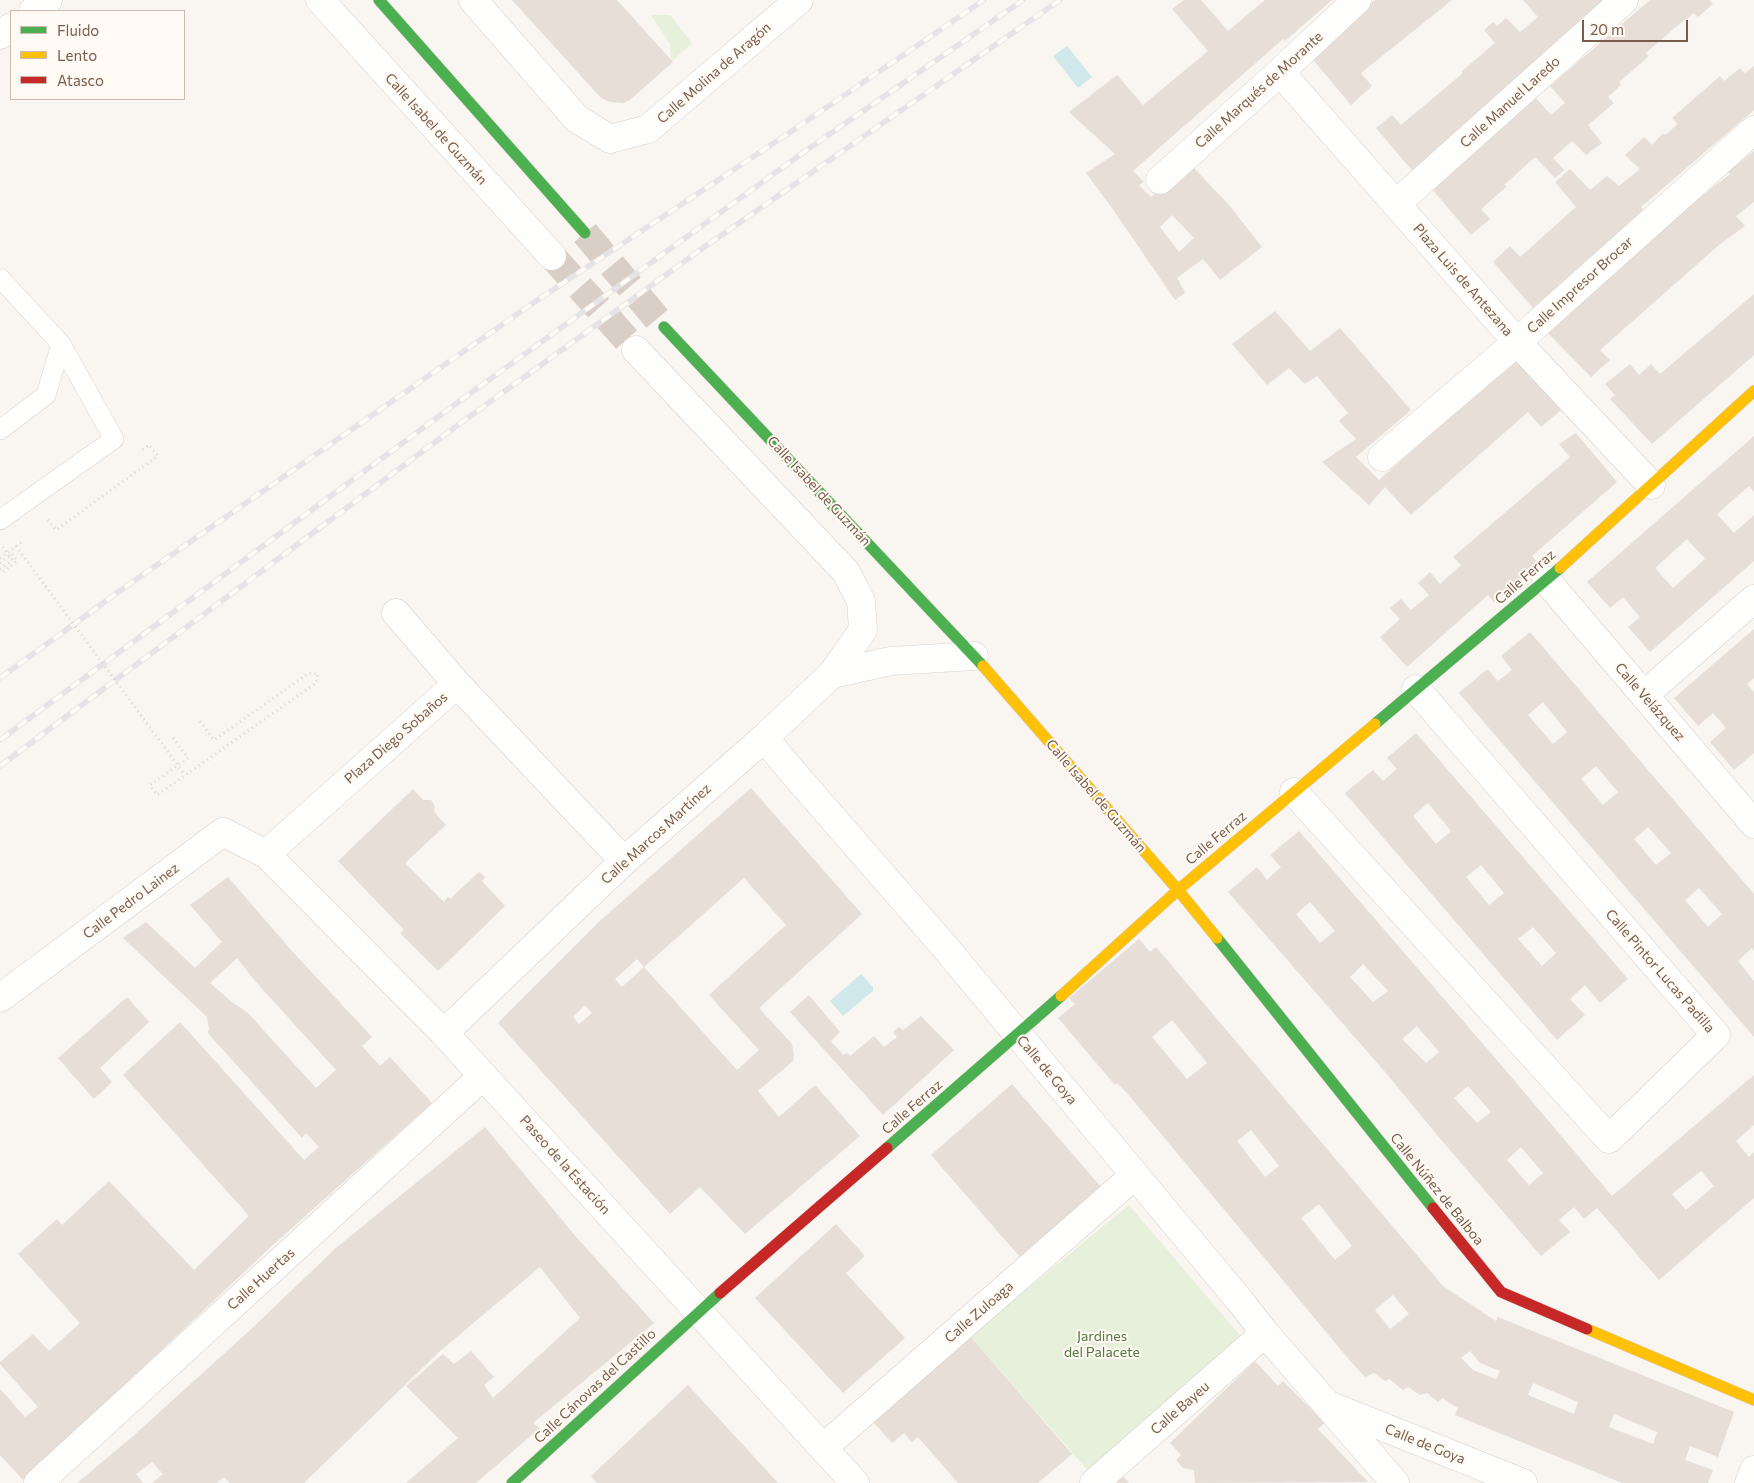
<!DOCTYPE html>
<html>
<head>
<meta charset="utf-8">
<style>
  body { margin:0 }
  #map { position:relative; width:1754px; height:1483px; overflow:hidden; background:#f9f5f0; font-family:Commissioner,sans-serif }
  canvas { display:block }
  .legend { position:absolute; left:10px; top:10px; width:175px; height:90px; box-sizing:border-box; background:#fffaf3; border:1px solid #cabbb1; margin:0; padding:6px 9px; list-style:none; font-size:15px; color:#7a5c4d }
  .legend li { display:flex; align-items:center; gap:10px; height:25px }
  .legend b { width:25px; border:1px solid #cabbb1 }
  .scale { position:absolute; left:1582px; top:20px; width:106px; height:22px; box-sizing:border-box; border:2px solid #7a5c4d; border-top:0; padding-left:6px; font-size:15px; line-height:18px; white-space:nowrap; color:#7a5c4d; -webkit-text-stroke:4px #fffaf3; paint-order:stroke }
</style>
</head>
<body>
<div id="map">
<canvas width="1754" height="1483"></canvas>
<ul class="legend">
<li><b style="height:6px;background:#4caf50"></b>Fluido</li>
<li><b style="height:6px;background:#ffc107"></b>Lento</li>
<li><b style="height:6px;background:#c62828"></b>Atasco</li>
</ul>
<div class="scale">20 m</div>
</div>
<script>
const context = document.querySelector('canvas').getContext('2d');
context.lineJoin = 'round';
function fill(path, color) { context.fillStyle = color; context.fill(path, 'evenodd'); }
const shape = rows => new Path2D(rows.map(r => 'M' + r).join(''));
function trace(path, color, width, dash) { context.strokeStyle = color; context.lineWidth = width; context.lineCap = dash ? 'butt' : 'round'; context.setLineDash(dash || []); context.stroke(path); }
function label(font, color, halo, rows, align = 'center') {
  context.font = font + ' Commissioner,sans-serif'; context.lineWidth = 4; context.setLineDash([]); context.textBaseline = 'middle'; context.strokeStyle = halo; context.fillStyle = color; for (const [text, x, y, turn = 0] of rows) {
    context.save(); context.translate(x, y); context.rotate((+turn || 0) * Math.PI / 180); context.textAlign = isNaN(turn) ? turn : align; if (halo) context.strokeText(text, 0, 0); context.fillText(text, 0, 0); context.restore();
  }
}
const green = shape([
  [651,15,670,15,692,43,671,62,670,44],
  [1129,1205,1244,1340,1091,1474,970,1336]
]);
const water = shape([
  [1067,46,1092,77,1078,88,1053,56],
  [861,974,873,987,873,991,843,1016,830,1001]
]);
const building = shape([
  [512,0,617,0,673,62,630,100,623,103,610,102,601,98],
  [1184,0,1201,0,1228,31,1265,0,1332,0,1285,41,1283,39,1133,171,1144,182,1139,185,1151,197,1192,166,1229,205,1262,247,1220,280,1203,259,1177,278,1185,293,1175,300,1112,208,1086,173,1115,154,1069,112,1117,75,1143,105,1208,51,1172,9],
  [1172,215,1194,238,1179,252,1160,227],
  [1375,0,1452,0,1361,73,1372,86,1351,105,1309,55],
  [1523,0,1610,0,1415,174,1376,128,1392,115,1401,125,1463,73,1461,72,1495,43,1484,30,1493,22,1497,26,1506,18,1520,32,1538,17],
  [1650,0,1709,0,1713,4,1698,17,1694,13,1677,26,1646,53,1649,56,1619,82,1621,85,1608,97,1614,103,1588,125,1602,143,1586,155,1572,141,1553,158,1564,170,1555,178,1535,157,1504,185,1507,186,1481,209,1490,219,1471,235,1432,189,1535,97,1551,115,1565,103,1550,86],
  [1754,66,1754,110,1641,207,1644,210,1533,308,1493,262,1510,246,1520,257,1576,207,1555,182,1570,169,1590,190,1607,176,1619,186,1640,169,1625,155,1644,137,1652,145,1663,133,1665,135,1678,124,1672,118,1720,76,1724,81,1740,68,1745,73],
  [1754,151,1754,202,1736,216,1745,226,1719,245,1600,350,1610,360,1591,377,1546,331,1687,208,1730,174,1728,172],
  [1754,294,1754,355,1652,444,1610,399,1615,395,1605,384,1630,364,1639,375,1651,364,1660,374],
  [1275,311,1310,351,1340,328,1411,410,1356,457,1379,480,1516,359,1562,409,1541,427,1528,412,1411,515,1385,487,1369,505,1322,462,1356,439,1339,421,1348,413,1317,376,1305,384,1289,368,1267,385,1232,344],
  [1576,433,1617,482,1532,556,1538,563,1494,602,1488,595,1407,667,1380,637,1400,619,1390,608,1401,599,1411,610,1429,595,1418,583,1430,572,1440,584,1461,565,1453,557,1570,457,1559,444],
  [1754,436,1754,492,1749,486,1717,514,1734,533,1754,515,1754,561,1650,652,1628,627,1640,617,1623,597,1610,608,1587,582],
  [1687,539,1705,559,1673,588,1655,568],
  [1754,629,1754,678,1747,684,1754,692,1754,753,1734,770,1710,742,1726,728,1713,713,1698,726,1674,698],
  [1530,632,1754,894,1754,951,1752,948,1738,961,1754,981,1754,1037,1459,693,1487,669,1498,681,1512,670,1501,656],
  [1543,702,1567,732,1553,744,1528,715],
  [1596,766,1618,792,1603,805,1581,779],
  [1648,827,1671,853,1656,865,1634,839],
  [1699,888,1722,914,1708,927,1685,900],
  [1416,733,1628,979,1600,1003,1585,985,1570,999,1585,1015,1557,1040,1345,793,1373,770,1383,781,1397,769,1387,758],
  [1428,803,1451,831,1436,844,1413,816],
  [1481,865,1504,893,1489,905,1466,877],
  [1533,927,1556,953,1542,966,1518,939],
  [751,788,862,914,759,1008,792,1044,794,1055,793,1061,758,1091,779,1117,815,1085,860,1136,745,1234,700,1187,670,1214,498,1023,602,919],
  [744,878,786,925,709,995,759,1050,737,1070,644,967,622,987,615,979,637,959,644,967],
  [585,1005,592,1013,579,1024,573,1017],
  [413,789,423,800,431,800,435,806,434,812,446,825,405,863,444,902,448,897,450,899,479,872,485,877,482,881,505,906,438,971,400,933,404,930,338,861],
  [1299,831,1508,1073,1612,1196,1754,1075,1754,1125,1736,1141,1749,1157,1754,1152,1754,1198,1659,1280,1597,1208,1584,1219,1574,1207,1559,1220,1570,1232,1541,1256,1437,1135,1386,1073,1228,892,1257,867,1267,880,1281,867,1270,855],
  [1310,902,1335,931,1320,943,1296,914],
  [1363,964,1388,991,1373,1002,1350,977],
  [1417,1026,1439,1052,1426,1063,1402,1039],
  [1468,1086,1491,1112,1477,1123,1454,1098],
  [1521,1147,1543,1173,1529,1185,1507,1160],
  [1701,1171,1714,1186,1686,1210,1672,1194],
  [228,877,291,950,372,1037,362,1046,380,1066,390,1057,432,1103,274,1244,23,1480,0,1455,0,1389,25,1417,38,1407,0,1364,0,1362,33,1334,49,1351,80,1323,18,1254,57,1219,62,1225,109,1181,194,1270,249,1216,123,1075,180,1022,304,1160,319,1147,306,1133,302,1138,207,1032,209,1030,207,1017,123,938,146,922,195,968,222,942,190,905],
  [237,958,255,981,336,1070,316,1088,247,1012,233,1003,210,983],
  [1139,939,1150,952,1156,947,1443,1286,1496,1321,1498,1317,1734,1412,1718,1457,1690,1446,1685,1460,1713,1470,1708,1483,1622,1483,1455,1415,1458,1408,1442,1398,1438,1402,1427,1393,1420,1395,1408,1387,1403,1390,1389,1379,1385,1381,1374,1373,1365,1377,1351,1362,1127,1093,1117,1083,1115,1085,1058,1018,1075,1004,1069,998],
  [1172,1020,1207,1063,1187,1079,1152,1037],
  [1251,1130,1279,1166,1265,1177,1237,1141],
  [1319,1204,1352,1246,1335,1260,1301,1218],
  [1393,1295,1409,1314,1390,1329,1375,1310],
  [1470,1351,1480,1363,1500,1371,1496,1379,1473,1370,1461,1358],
  [1533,1383,1578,1402,1574,1414,1528,1395],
  [1614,1414,1657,1432,1653,1444,1609,1427],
  [809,995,840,1032,831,1041,843,1055,847,1053,850,1056,874,1036,884,1047,897,1037,893,1032,899,1027,903,1030,921,1016,954,1050,883,1115,790,1012],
  [127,997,149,1022,100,1068,112,1082,94,1099,58,1058],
  [1012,1084,1101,1187,1020,1257,931,1155],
  [485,1127,577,1238,654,1323,533,1423,540,1428,476,1483,406,1483,458,1438,406,1386,443,1354,454,1364,471,1351,494,1377,484,1385,493,1398,580,1318,540,1267,439,1352,304,1483,230,1483,224,1477,217,1483,152,1483,163,1474,152,1462,136,1474,143,1483,77,1483,132,1437,248,1332,337,1247],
  [836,1224,865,1256,846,1273,905,1338,843,1393,755,1298],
  [970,1336,1072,1454,1038,1483,958,1483,918,1437,912,1442,904,1433,892,1443,872,1421],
  [1255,1361,1278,1386,1283,1381,1325,1423,1318,1429,1368,1482,1195,1483,1194,1470,1183,1468,1176,1460,1181,1455,1170,1443],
  [688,1385,778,1483,597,1483,591,1476],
  [1123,1476,1129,1483,1116,1483]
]);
const streetTunnel = shape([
  [552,256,636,350]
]);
const secondaryTunnel = shape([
  [585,233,664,327]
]);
const path = shape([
  [48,520,56,530,158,456,149,445,139,452],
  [0,558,23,541],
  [0,563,12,554,17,561,0,574],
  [0,569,12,560,3,547],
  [173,738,188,758,150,785,157,795,316,683,318,674,309,673,214,740,199,720]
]);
const lane = shape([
  [0,278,61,344,46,395,0,430],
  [0,520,114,439,61,344]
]);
const street = shape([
  [320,0,552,256],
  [473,0,577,119,610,139,648,129,799,0],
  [33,11,48,0],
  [0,35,11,27],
  [1280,72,1517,342,1651,485],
  [1160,180,1280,72,1357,0],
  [1396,204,1624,0],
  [1382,457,1517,342,1754,130],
  [1546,580,1754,824],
  [396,613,457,684,624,861],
  [832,674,891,661,974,656],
  [1644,695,1754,599],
  [764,738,790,769,944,946,1240,1301,1265,1333,1395,1483],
  [1294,792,1609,1139,1716,1035,1416,689],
  [266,854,457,684],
  [0,998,223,832,266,854,444,1033,855,1483],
  [444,1033,624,861,764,738,832,674,863,630,861,601,846,572,636,350],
  [1331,1406,1523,1483],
  [823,1448,1135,1175],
  [38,1483,483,1076],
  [1094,1483,1265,1333],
  [1749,1483,1754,1470]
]);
const fast = shape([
  [379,0,585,233],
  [664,327,983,666],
  [1375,724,1560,568],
  [1217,938,1433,1208],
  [887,1148,1061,996],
  [512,1483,720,1293]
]);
const slow = shape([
  [1560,568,1754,391],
  [983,666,1178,890,1217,938],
  [1061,996,1178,890,1375,724],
  [1587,1329,1754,1400]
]);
const jam = shape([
  [1433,1208,1501,1292,1587,1329],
  [720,1293,887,1148]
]);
const rail = shape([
  [0,678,121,590,539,299,789,133,984,0],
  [0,740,446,411,804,152,1023,0],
  [0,766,462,422,703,248,1060,0]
]);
const pathBridge = shape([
  [16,546,185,775]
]);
const streetNames = [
  ["Calle Molina de Aragón",714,73,-41],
  ["Calle Marqués de Morante",1259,90,-42],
  ["Calle Manuel Laredo",1510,102,-42],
  ["Calle Isabel de Guzmán",436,129,48],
  ["Plaza Luis de Antezana",1463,280,49],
  ["Calle Impresor Brocar",1580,285,-42],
  ["Calle Isabel de Guzmán",819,491,47],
  ["Calle Ferraz",1525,577,-41],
  ["Calle Velázquez",1650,702,49],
  ["Plaza Diego Sobaños",396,738,-41],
  ["Calle Isabel de Guzmán",1096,796,49],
  ["Calle Marcos Martínez",656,834,-42],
  ["Calle Ferraz",1216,838,-40],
  ["Calle Pedro Lainez",131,901,-37],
  ["Calle Pintor Lucas Padilla",1660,971,49],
  ["Calle de Goya",1047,1070,50],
  ["Calle Ferraz",912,1107,-41],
  ["Paseo de la Estación",565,1165,48],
  ["Calle Núñez de Balboa",1437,1189,51],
  ["Calle Huertas",261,1279,-42],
  ["Calle Zuloaga",979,1312,-41],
  ["Calle Cánovas del Castillo",595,1386,-43],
  ["Calle Bayeu",1180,1408,-41],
  ["Calle de Goya",1425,1444,22]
];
const parkNames = [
  ["Jardines",1102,1336],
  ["del Palacete",1102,1352]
];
fill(green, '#e7f0db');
fill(water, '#d0e8ea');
fill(building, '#e6ded7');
trace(streetTunnel, '#d9cfc7', 28, [28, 14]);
trace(secondaryTunnel, '#d9cfc7', 28, [28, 14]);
trace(lane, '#d7d1cb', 20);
trace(street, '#d7d1cb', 29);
trace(fast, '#d9d2cb', 12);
trace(slow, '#d9d2cb', 12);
trace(jam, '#d9d2cb', 12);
trace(path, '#dcd5d0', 3, [1, 4]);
trace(lane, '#fefefd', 19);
trace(street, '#fefefd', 28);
trace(fast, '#4caf50', 11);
trace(slow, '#ffc107', 11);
trace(jam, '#c62828', 11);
trace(rail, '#e6e3e7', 5.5);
trace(rail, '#fffaf3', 4, [11]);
trace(pathBridge, '#dcd5d0', 3, [1, 4]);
label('14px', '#7a5c4d', '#fffaf3', streetNames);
label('14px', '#537a41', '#fffaf3', parkNames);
</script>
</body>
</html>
